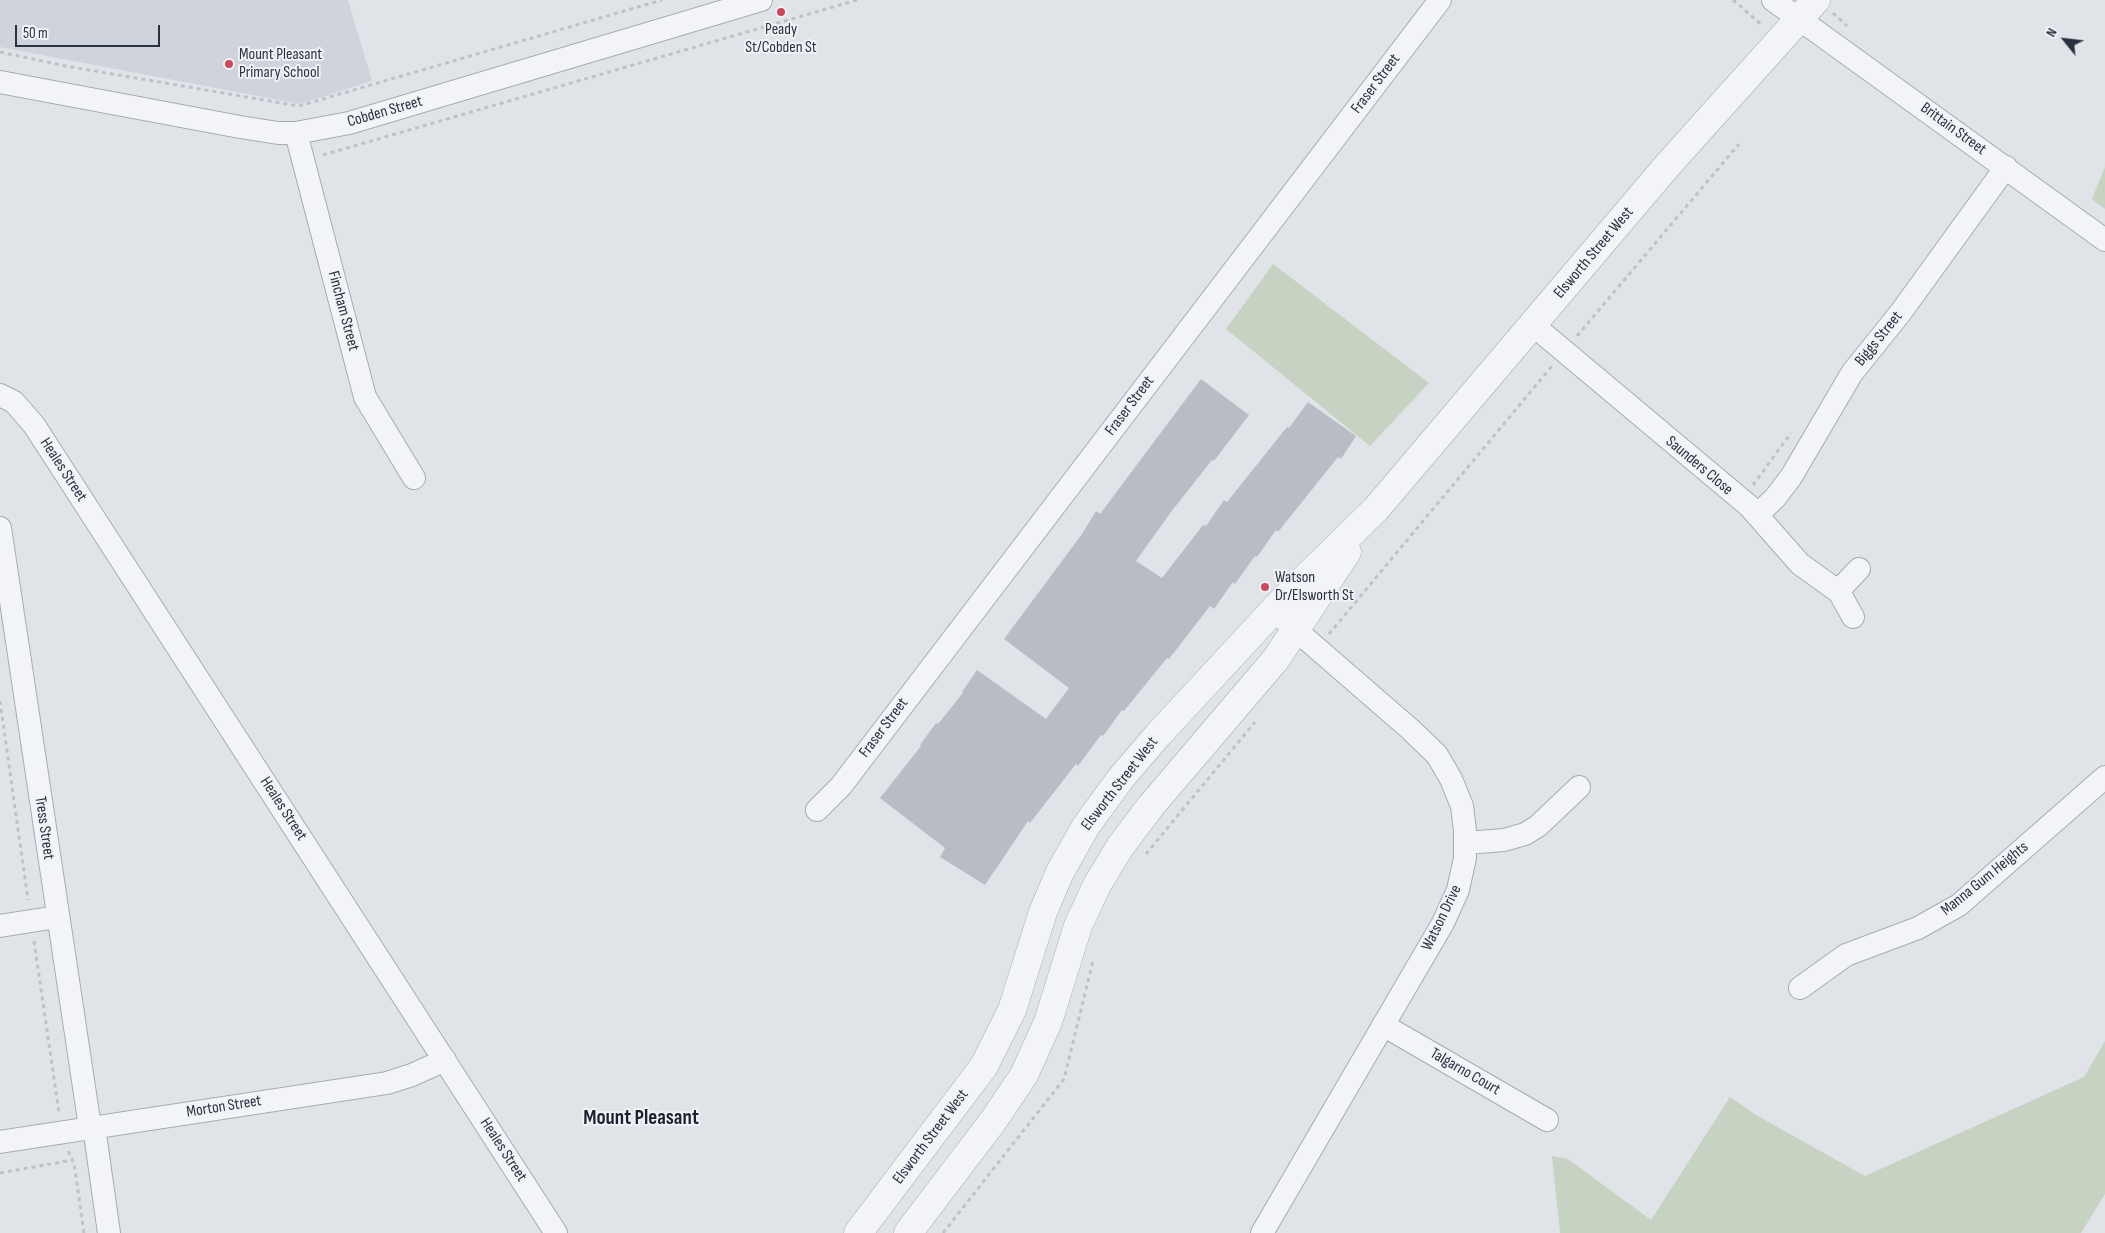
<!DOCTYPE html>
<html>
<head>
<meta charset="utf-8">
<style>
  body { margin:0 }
  #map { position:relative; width:2105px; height:1233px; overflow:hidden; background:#e0e4e9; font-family:"Sofia Sans Condensed",sans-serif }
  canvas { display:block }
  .north { position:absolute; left:2040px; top:15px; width:50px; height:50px; -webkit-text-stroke:4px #f0f2f6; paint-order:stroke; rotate:299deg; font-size:14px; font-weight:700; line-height:20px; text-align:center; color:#2a3140 }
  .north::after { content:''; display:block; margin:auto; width:18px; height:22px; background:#2a3140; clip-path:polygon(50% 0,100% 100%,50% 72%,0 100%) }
  .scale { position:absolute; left:15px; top:25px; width:145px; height:22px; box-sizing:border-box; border:2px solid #2a3140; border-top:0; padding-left:6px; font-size:15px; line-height:18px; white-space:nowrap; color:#2a3140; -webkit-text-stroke:4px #f0f2f6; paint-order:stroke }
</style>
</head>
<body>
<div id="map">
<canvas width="2105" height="1233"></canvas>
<div class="north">N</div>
<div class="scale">50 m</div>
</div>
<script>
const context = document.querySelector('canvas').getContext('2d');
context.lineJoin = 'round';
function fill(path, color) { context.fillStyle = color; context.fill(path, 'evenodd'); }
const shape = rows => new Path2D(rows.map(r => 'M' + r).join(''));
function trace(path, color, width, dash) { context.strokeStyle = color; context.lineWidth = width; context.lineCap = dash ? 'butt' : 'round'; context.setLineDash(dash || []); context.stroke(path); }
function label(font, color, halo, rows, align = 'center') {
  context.font = font + ' "Sofia Sans Condensed",sans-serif'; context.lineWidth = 4; context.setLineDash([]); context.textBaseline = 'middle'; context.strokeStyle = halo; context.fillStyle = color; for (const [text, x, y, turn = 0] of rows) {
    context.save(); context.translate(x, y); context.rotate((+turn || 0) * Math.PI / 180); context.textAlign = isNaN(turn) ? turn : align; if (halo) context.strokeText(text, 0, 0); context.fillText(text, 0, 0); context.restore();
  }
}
const built = shape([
  [0,0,348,0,372,81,300,104,0,47]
]);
const green = shape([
  [2105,167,2105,209,2092,199],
  [1273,264,1429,383,1370,446,1226,329],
  [2105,1041,2105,1194,2081,1233,1560,1233,1552,1156,1568,1159,1651,1220,1730,1097,1756,1115,1865,1176,2084,1077]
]);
const building = shape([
  [1201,379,1249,415,1214,461,1212,460,1171,512,1136,561,1162,578,1203,525,1206,526,1224,500,1227,502,1287,427,1289,428,1308,402,1356,436,1341,459,1338,457,1278,532,1276,530,1257,557,1255,556,1235,584,1233,582,1214,609,1210,606,1169,659,1167,658,1124,711,1122,710,1103,736,1101,735,1078,766,1076,764,1030,823,1028,821,985,885,940,857,945,848,880,798,921,746,920,745,936,723,938,724,963,693,962,692,977,670,1046,719,1069,688,1004,639,1082,534,1096,511,1100,514]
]);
const path = shape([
  [1733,0,1763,26],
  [1833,13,1847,26],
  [0,52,66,66,299,106,662,0],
  [323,155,857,0],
  [1577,336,1739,144],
  [1753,485,1791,433],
  [1329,634,1552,366],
  [0,701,28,900],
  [1146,854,1255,722],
  [34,941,59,1113],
  [68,1151,74,1163,84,1233],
  [0,1173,73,1160],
  [943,1233,1064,1079,1093,961]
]);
const minor = shape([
  [1773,0,2105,240],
  [0,82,240,127,278,133,296,133,349,123,761,0],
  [296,133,365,397,414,478],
  [1533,325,1749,506,1800,564,1839,592,1853,617],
  [0,395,14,402,34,425,556,1233],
  [1757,515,1775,498,1791,477,1852,373,1901,312,2006,167],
  [0,528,90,1127],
  [1838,591,1859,569],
  [817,810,841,786,1440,0],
  [1466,843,1504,840,1525,834,1538,826,1579,787],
  [0,926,57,917],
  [1800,988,1846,955,1918,928,1959,905,2105,777],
  [1383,1025,1547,1120],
  [94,1127,109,1233],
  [0,1142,387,1083,412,1075,445,1060],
  [1262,1233,1443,923,1458,890,1465,858,1465,831,1462,806,1451,779,1437,755,1410,729,1282,618]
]);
const tertiary = shape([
  [858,1233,984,1066,1012,1010,1043,912,1060,872,1086,826,1121,778,1157,736,1283,600,1376,509,1667,166,1816,0],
  [908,1233,993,1121,1024,1075,1048,1022,1078,926,1097,885,1120,847,1150,807,1276,659,1347,552]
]);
const markers = [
  [781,12,5,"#c94a5b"],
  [229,64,5,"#c94a5b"],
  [1265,587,5,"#c94a5b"]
];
const poiNames = [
  ["Peady",781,30,"center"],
  ["St/Cobden St",781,48,"center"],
  ["Mount Pleasant",239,55],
  ["Primary School",239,73],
  ["Watson",1275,578],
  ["Dr/Elsworth St",1275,596]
];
const streetNames = [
  ["Fraser Street",1376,84,-53],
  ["Cobden Street",385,112,-16],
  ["Brittain Street",1953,129,36],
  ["Elsworth Street West",1594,253,-50],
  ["Fincham Street",343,311,75],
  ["Biggs Street",1879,339,-51],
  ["Fraser Street",1130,406,-53],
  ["Saunders Close",1699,466,40],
  ["Heales Street",63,470,57],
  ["Fraser Street",884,728,-53],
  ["Elsworth Street West",1120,784,-52],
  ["Heales Street",283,809,57],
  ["Tress Street",44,828,82],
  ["Manna Gum Heights",1985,879,-39],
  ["Watson Drive",1442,918,-64],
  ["Talgarno Court",1465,1072,30],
  ["Morton Street",224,1107,-9],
  ["Elsworth Street West",931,1137,-53],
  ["Heales Street",503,1150,57]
];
const districtNames = [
  ["Mount Pleasant",641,1119]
];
fill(built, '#cfd3db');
fill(green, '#c6d2c2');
fill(building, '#b8bdc5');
trace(minor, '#a6abb3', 24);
trace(tertiary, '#a6abb3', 29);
trace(path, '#bfc1c7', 3, [4, 4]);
trace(minor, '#f3f4f7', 22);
trace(tertiary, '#f3f4f7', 28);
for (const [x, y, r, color] of markers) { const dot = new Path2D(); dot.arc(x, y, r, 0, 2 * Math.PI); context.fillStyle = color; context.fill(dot); trace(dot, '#f0f2f6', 2); }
label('16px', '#2a3140', '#f0f2f6', poiNames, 'left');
label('16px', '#2a3140', '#f0f2f6', streetNames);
label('bold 21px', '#1c2230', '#f0f2f6', districtNames);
</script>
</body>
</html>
